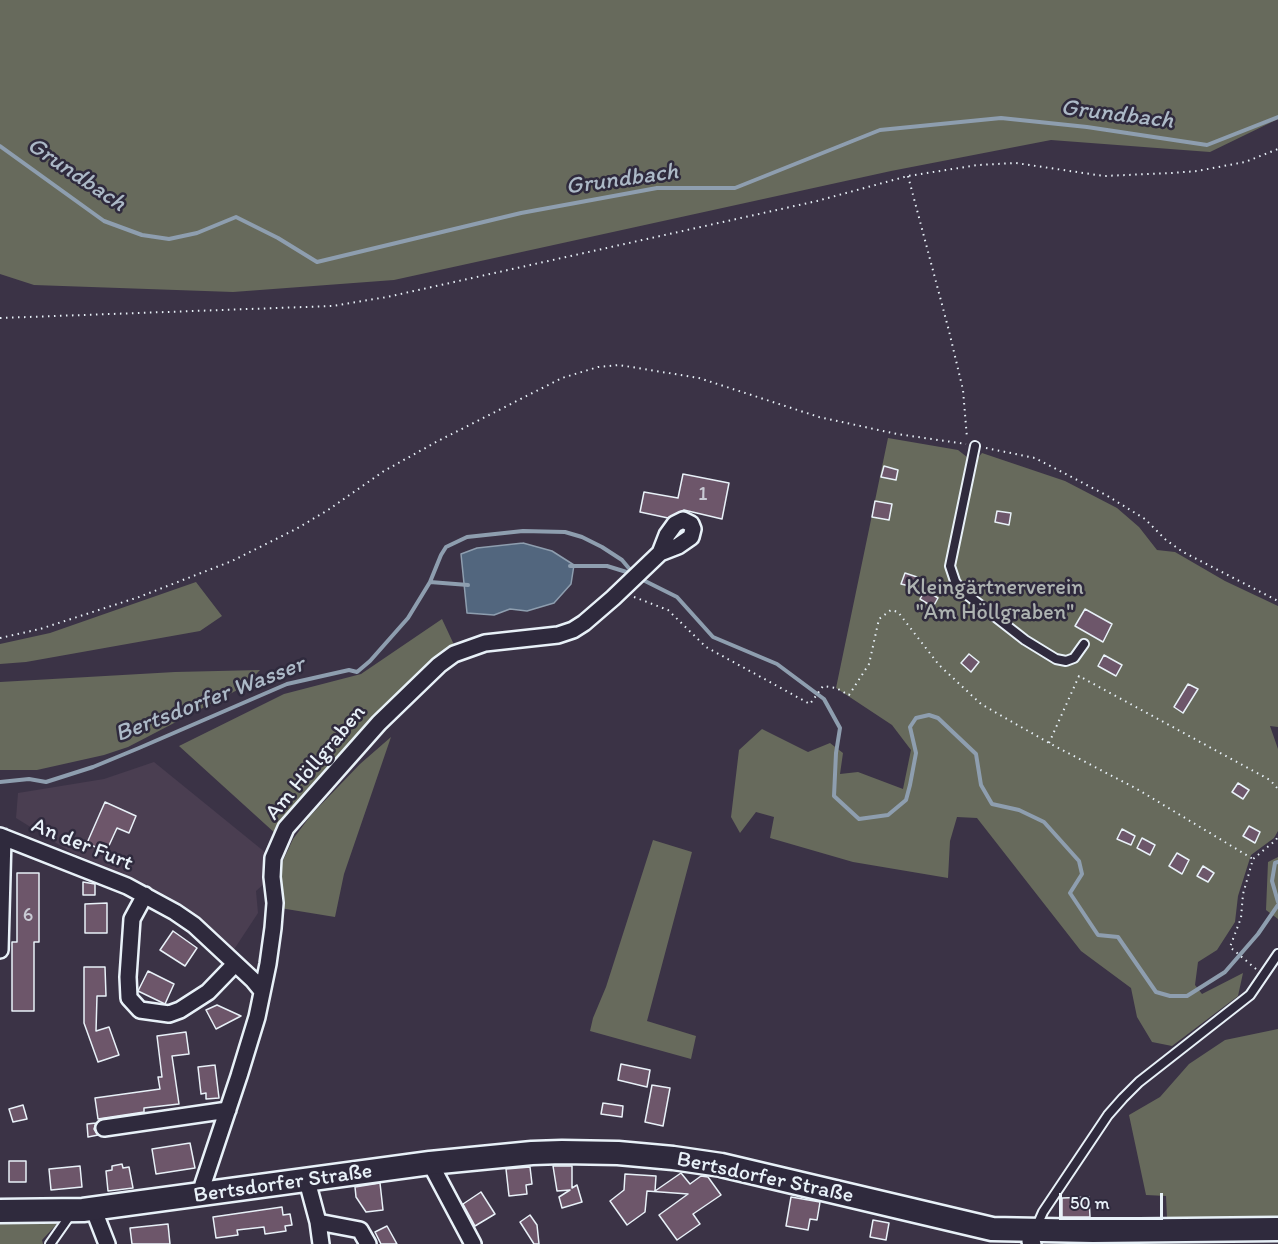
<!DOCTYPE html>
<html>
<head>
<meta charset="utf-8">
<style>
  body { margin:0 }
  #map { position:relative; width:1278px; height:1244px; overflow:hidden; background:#3b3346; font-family:Itim,sans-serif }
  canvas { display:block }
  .scale { position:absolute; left:1059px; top:1193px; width:104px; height:27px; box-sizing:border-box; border:3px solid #e8f1f8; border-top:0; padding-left:8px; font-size:18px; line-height:21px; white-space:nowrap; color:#e8f1f8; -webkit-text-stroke:4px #2f2a3d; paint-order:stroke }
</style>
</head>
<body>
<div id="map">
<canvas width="1278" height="1244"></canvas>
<div class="scale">50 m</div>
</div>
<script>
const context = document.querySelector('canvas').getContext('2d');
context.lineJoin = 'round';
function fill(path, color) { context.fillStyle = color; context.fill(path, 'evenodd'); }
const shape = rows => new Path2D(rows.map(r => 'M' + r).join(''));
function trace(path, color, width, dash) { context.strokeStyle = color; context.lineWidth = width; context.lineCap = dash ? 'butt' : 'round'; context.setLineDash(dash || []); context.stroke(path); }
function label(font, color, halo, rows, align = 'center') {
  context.font = font + ' Itim,sans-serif'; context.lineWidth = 5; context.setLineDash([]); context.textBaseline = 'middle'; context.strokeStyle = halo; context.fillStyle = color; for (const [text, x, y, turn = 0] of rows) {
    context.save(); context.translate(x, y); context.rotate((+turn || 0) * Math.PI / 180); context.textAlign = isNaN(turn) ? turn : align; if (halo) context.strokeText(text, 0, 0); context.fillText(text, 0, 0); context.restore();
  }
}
const built = shape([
  [154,762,266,853,265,883,256,891,258,913,233,951,204,923,169,897,69,851,16,818,18,793,104,779]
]);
const green = shape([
  [0,0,1278,0,1278,119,1210,152,1051,140,891,171,394,280,233,292,34,285,0,274],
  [888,438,958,450,967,457,977,459,982,453,1065,481,1117,508,1139,527,1157,550,1175,552,1225,581,1278,606,1278,727,1270,726,1278,749,1278,831,1274,838,1251,855,1238,896,1235,922,1217,950,1198,962,1195,985,1202,994,1243,973,1238,996,1172,1046,1152,1042,1137,1017,1131,988,1081,951,977,818,957,817,950,841,948,878,853,862,770,838,774,817,756,812,740,833,731,817,739,750,762,729,808,752,830,743,843,753,840,774,858,772,903,789,911,750,892,725,836,688],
  [196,582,222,616,200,631,26,662,0,664,0,644,50,633],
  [442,619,456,649,276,834,179,746,284,694,361,674],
  [260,670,245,686,128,747,104,755,37,770,0,770,0,682,175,672],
  [391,737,344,874,335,917,280,908,277,887,281,865,293,839,311,815,360,764],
  [653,840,692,852,647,1021,696,1036,691,1059,590,1031,593,1018,606,987],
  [1278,857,1278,919,1266,910,1268,862],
  [1278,1029,1278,1219,1167,1218,1166,1196,1146,1195,1129,1115,1160,1097,1189,1064,1225,1040],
  [0,1221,56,1221,56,1225,42,1240,43,1244,0,1244]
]);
const water = shape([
  [523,543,552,551,574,565,571,584,554,603,527,611,510,609,494,615,467,613,461,554,477,548,523,543]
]);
const stream = shape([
  [0,146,104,221,142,235,169,239,197,233,236,217,278,238,317,262,521,213,657,188,735,188,880,130,1001,118,1087,127,1207,145,1278,117],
  [570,566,607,566,633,574],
  [639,578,677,597,713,637,777,664,824,699,840,728,836,753,834,796,859,819,888,815,906,800,910,785,916,753,910,727,916,718,929,715,938,718,976,754,981,785,992,804,1019,810,1044,822,1079,861,1082,874,1070,893,1098,935,1118,937,1156,992,1170,996,1187,996,1225,972,1258,934,1278,905],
  [430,582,468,585],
  [0,782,29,779,46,782,93,767,139,748,287,684,349,670,357,672,370,661,408,618,430,582,441,555,446,547,467,537,523,531,565,532,582,537,602,547,622,560,632,572],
  [1278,862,1275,863,1272,881,1278,902]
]);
const building = shape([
  [884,466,898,470,896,480,881,477,884,466],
  [683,474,729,483,722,519,684,510,668,518,640,512,644,492,678,498,683,474],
  [875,501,892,504,889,520,872,517,875,501],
  [997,511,1011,513,1009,525,995,522,997,511],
  [905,573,917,577,914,587,901,584,905,573],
  [925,590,938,598,933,607,920,599,925,590],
  [1085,609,1112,624,1103,642,1075,626,1085,609],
  [969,654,979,662,971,672,961,663,969,654],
  [1104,655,1122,665,1116,676,1098,666,1104,655],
  [1188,684,1198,689,1183,713,1174,707,1188,684],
  [1238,783,1249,790,1243,799,1232,792,1238,783],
  [105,802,136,816,129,833,117,828,106,852,87,843,105,802],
  [1249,826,1260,832,1255,843,1243,836,1249,826],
  [1122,829,1135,836,1131,845,1117,839,1122,829],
  [1142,838,1155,845,1150,855,1137,848,1142,838],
  [1177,853,1189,860,1182,874,1169,866,1177,853],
  [1203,866,1214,873,1208,882,1197,876,1203,866],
  [17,873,39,873,39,942,34,942,34,1011,12,1011,12,942,17,942,17,873],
  [83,882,95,884,95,895,83,895,83,882],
  [107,903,107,933,85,933,85,904,107,903],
  [173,931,197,948,185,966,160,950,173,931],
  [84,967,105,967,106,996,97,996,96,1031,109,1027,119,1055,98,1062,84,1023,84,967],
  [148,971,174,984,165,1004,138,991,148,971],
  [217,1005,241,1016,216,1029,206,1010,217,1005],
  [186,1032,189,1054,172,1056,179,1104,144,1108,144,1112,98,1119,95,1098,160,1089,158,1077,162,1077,157,1036,186,1032],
  [621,1064,650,1070,647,1087,618,1080,621,1064],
  [215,1065,219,1098,206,1099,206,1093,201,1094,198,1067,215,1065],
  [652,1085,670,1088,663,1126,645,1122,652,1085],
  [603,1103,623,1106,622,1117,601,1114,603,1103],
  [23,1105,27,1119,13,1122,9,1109,23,1105],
  [96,1123,94,1129,98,1135,88,1137,87,1124,96,1123],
  [190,1143,195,1168,156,1174,152,1149,190,1143],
  [9,1161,26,1161,26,1182,9,1182,9,1161],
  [122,1164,123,1168,129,1167,133,1188,108,1191,106,1171,112,1170,112,1166,122,1164],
  [80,1166,82,1187,51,1190,49,1169,80,1166],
  [553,1166,572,1166,572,1188,577,1185,582,1202,562,1208,559,1197,570,1190,557,1191,553,1166],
  [530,1167,532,1184,526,1185,527,1194,509,1196,506,1169,530,1167],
  [681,1173,690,1184,701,1176,708,1177,721,1195,693,1214,700,1224,677,1240,659,1215,688,1194,647,1191,645,1212,627,1225,610,1201,624,1190,625,1174,656,1176,655,1191,681,1173],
  [380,1183,383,1210,366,1212,356,1197,355,1187,380,1183],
  [481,1192,495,1214,475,1226,463,1204,481,1192],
  [791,1197,820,1202,817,1220,810,1219,808,1230,786,1226,791,1197],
  [1089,1197,1090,1217,1062,1217,1062,1198,1089,1197],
  [282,1207,283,1215,290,1214,292,1225,285,1226,286,1231,265,1234,264,1227,237,1230,238,1235,216,1238,213,1217,282,1207],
  [530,1215,537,1225,539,1244,534,1244,520,1222,530,1215],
  [873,1220,889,1223,886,1240,870,1237,873,1220],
  [168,1224,170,1244,132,1244,130,1228,168,1224],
  [387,1226,397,1244,381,1244,375,1232,387,1226]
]);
const path = shape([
  [908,176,949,331,963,390,967,438],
  [0,318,332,306,387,297,817,201,908,176,978,165,1016,163,1104,176,1172,173,1197,171,1245,162,1278,149],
  [986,448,1035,458,1106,495,1145,519,1166,540,1183,552,1278,601],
  [634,597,668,610,706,647,810,704,823,686,836,688,849,695,869,664,879,619,891,610,898,612,939,665,981,704,1049,743,1137,789,1253,859],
  [0,638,40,629,139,597,232,561,296,529,328,510,384,471,438,441,562,378,598,367,619,365,699,378,819,417,897,434,966,444],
  [1049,743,1079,676,1270,780,1278,789],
  [1256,969,1230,947,1241,918,1243,894,1253,859,1276,840,1278,836]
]);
const lane = shape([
  [975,446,950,566,955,581,961,590,1025,640,1056,659,1066,661,1074,658,1084,644],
  [1036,1228,1043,1212,1108,1115,1123,1098,1139,1082,1250,995,1278,954],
  [50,1244,71,1214]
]);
const street = shape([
  [0,836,127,886,175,912,194,925,253,980,262,991],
  [145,895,132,919,128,977,129,998,140,1010,169,1014,180,1010,208,992,235,964],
  [0,950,3,837],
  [104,1128,228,1110],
  [430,1163,473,1244],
  [307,1181,318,1222,321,1244],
  [204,1195,203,1184,239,1076,257,1017,268,964,273,928,275,903,272,877,273,858,286,828,379,723,439,665,454,654,485,643,558,635,573,630,584,623,613,598,660,553,678,546,691,537,693,529,691,524,683,520,675,524,667,535,660,553],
  [93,1208,107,1244],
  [318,1222,360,1230,368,1244],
  [1030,1241,1033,1244]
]);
const secondary = shape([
  [0,1211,83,1210,430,1163,532,1153,562,1152,618,1153,673,1158,721,1165,992,1229,1093,1231,1278,1229]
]);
const numberNames = [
  ["1",703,495],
  ["6",28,916]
];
const parkNames = [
  ["Kleingärtnerverein",995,588],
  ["\"Am Höllgraben\"",995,613]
];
const streetNames = [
  ["Am Höllgraben",316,763,-50],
  ["An der Furt",82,845,22],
  ["Bertsdorfer Straße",765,1178,12],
  ["Bertsdorfer Straße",283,1184,-8]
];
const waterNames = [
  ["Grundbach",1117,115,7],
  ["Grundbach",76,175,34],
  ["Grundbach",622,180,-8],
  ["Bertsdorfer Wasser",210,700,-21]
];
fill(built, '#4a3e51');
fill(green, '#676a5c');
fill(water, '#52667e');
trace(water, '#8e9eaf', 1.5);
trace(stream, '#8e9eaf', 4);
fill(building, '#6d566a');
trace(building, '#e8f1f8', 1.5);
trace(lane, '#e8f1f8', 12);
trace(street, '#e8f1f8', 20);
trace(secondary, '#e8f1f8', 27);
trace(path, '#e8f1f8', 2, [1.5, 4.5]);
trace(lane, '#2f2a3d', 8);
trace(street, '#2f2a3d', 15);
trace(secondary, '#2f2a3d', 22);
label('20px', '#c9cad4', null, numberNames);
label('22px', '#aeb4b2', '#2f2a3d', parkNames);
label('22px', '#e8f1f8', '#2f2a3d', streetNames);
label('italic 24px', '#acb9c7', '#2f2a3d', waterNames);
</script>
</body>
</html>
